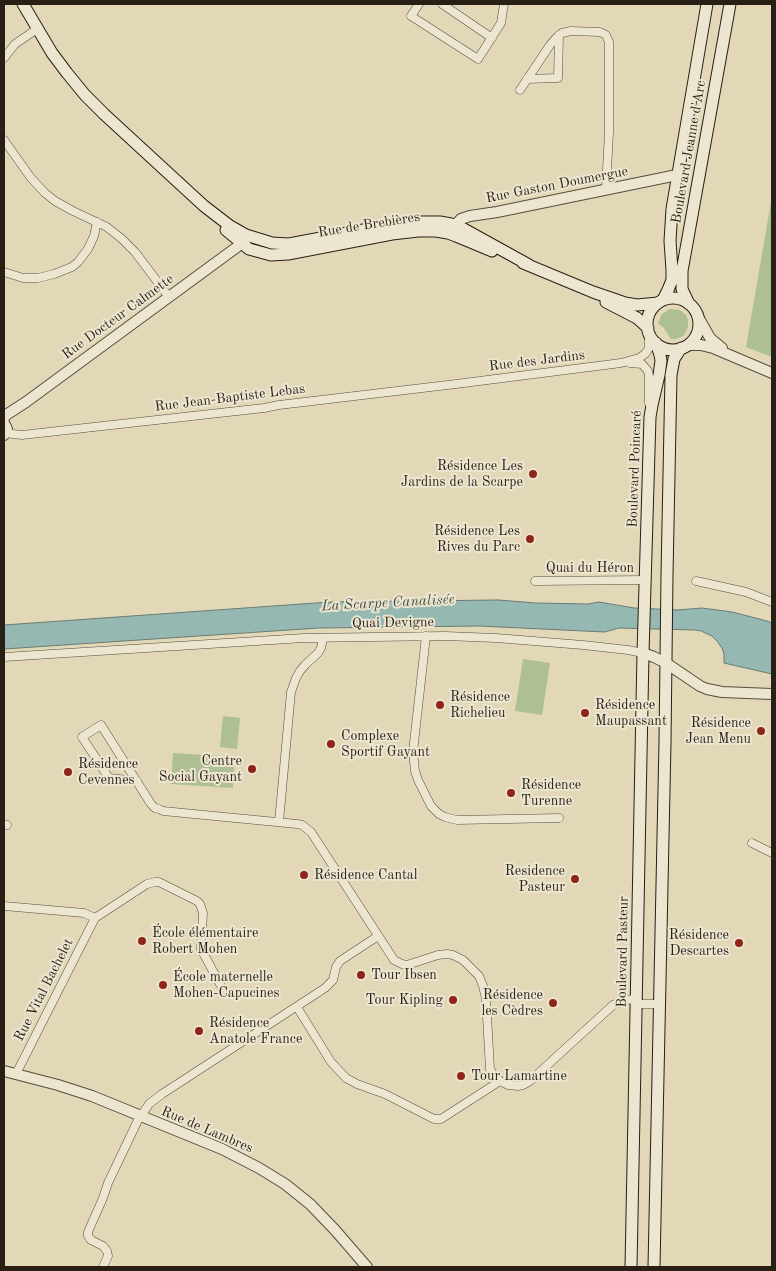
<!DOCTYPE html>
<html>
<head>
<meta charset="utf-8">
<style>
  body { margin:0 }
  #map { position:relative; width:776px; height:1271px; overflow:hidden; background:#e2d7b7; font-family:"Old Standard TT",serif }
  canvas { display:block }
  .frame { position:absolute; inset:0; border:5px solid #281f15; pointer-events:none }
</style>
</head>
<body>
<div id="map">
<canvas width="776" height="1271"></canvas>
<div class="frame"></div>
</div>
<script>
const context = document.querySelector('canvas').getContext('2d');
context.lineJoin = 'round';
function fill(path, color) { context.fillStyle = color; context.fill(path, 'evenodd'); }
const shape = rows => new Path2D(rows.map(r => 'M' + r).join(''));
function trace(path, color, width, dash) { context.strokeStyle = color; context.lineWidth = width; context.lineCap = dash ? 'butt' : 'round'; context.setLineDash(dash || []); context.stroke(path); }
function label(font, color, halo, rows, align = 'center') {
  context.font = font + ' "Old Standard TT",serif'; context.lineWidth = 4; context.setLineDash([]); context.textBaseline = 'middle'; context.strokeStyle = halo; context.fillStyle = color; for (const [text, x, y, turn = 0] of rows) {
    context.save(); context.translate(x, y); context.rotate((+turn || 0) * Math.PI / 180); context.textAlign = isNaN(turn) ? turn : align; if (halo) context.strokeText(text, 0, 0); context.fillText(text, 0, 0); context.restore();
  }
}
const green = shape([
  [772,201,772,357,746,347,771,202],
  [670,309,680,310,686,315,688,320,688,327,686,332,683,336,676,339,671,339,664,328,658,323,662,314],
  [523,659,550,663,542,715,515,711],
  [223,716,240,718,237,749,220,747],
  [173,753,235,757,233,788,171,784]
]);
const water = shape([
  [498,600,536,603,588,604,599,602,634,608,678,610,702,608,732,612,767,621,772,623,772,674,724,663,724,654,722,648,717,641,712,636,701,631,695,630,619,628,605,632,479,626,319,628,4,649,4,625,330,602,498,600]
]);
const minor = shape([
  [419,4,411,16,478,59,501,23,504,4],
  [442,4,492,38],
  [4,58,15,44,37,29],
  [527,79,558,78,559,35],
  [520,90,550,45,556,38,562,33,571,31,600,32,606,35,609,42,609,132,606,189],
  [4,140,31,178,45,193,55,201,73,211,107,227,122,239,135,252,169,297],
  [4,272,23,278,38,278,54,274,72,267,78,262,88,249,94,236,97,222],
  [630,363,642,364,648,371,649,376,649,403],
  [6,433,13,434,22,435,264,408,279,405,456,384,621,363,639,358,645,354,649,348,649,333],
  [535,581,646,580],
  [696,581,746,592,772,602],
  [426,636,413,752,415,771,418,780,431,806,439,814,445,817,457,820,559,818],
  [4,657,304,638,445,636,496,638,583,645,628,650,643,653],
  [137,781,109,778,82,737,101,725,151,804,155,808,159,809,163,811,297,824,302,825,311,832,394,960,402,964,407,965,438,955,447,954,453,955,463,960,479,976,483,986,486,999,490,1069,494,1076,500,1081,508,1085,518,1086,523,1085,530,1081,613,1005,625,1000,637,999],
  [279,822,291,692,296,678,300,671,305,665,318,653,321,648,323,638],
  [4,825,7,825],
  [752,843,772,853],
  [4,906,84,913,95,918,147,884,155,882,159,882,197,901,200,904,203,913,201,949,220,984],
  [637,1004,659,1004],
  [297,1007,331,1062,346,1078,357,1084,385,1094,434,1119,441,1119,500,1081],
  [16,1074,95,918],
  [103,1267,108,1256,107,1251,103,1246,91,1240,88,1236,88,1232,103,1198,108,1183,138,1120,145,1110,149,1104,162,1094,325,988,333,980,336,967,340,961,378,936]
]);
const tertiary = shape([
  [455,233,458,222,461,219,470,216,497,212,677,175],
  [697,315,710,338,722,348],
  [688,345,701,345,713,348,772,373],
  [4,418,6,415,26,402,237,247,243,241,245,236],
  [4,423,7,429,4,435],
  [643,653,654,657,666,663,700,686,707,689,722,692,772,694],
  [4,1071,58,1085,92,1096,222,1149,259,1168,285,1184,310,1204,335,1230,367,1267]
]);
const secondary = shape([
  [23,4,52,53,67,73,85,95,104,114,204,206,230,226,246,235,272,243,289,244,406,222,440,222,451,224,462,228,529,265],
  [226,230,249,249,271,255,288,254,392,234,418,231,436,231,448,233,456,236,492,251],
  [523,263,593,292,625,303,637,305,658,303],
  '647 324a26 26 0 1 1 52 0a26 26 0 1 1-52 0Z',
  [663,300,668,290,672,280,672,270,670,241,672,209,707,4],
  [606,302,637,318,648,328],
  [689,304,682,289,682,271,730,4],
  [631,1267,643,653,650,417,652,405,659,375,661,361,660,355,656,343],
  [654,1267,665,742,667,575,671,375,674,359,681,348]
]);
const markers = [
  [533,474,5,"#8f2418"],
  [530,539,5,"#8f2418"],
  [440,705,5,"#8f2418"],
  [585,713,5,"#8f2418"],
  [761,731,5,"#8f2418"],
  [331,744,5,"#8f2418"],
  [252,769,5,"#8f2418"],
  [68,772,5,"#8f2418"],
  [511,793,5,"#8f2418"],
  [304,875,5,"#8f2418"],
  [575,879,5,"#8f2418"],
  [142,941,5,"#8f2418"],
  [739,943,5,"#8f2418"],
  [361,975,5,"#8f2418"],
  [163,985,5,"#8f2418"],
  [453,1000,5,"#8f2418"],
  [553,1003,5,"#8f2418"],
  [199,1031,5,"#8f2418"],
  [461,1076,5,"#8f2418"]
];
const streetNames = [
  ["Boulevard Jeanne d'Arc",689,152,-80],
  ["Rue Gaston Doumergue",557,185,-11],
  ["Rue de Brebières",369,225,-9],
  ["Rue Docteur Calmette",118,317,-36],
  ["Rue des Jardins",537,361,-7],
  ["Rue Jean-Baptiste Lebas",230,398,-7],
  ["Boulevard Poincaré",635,469,-88],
  ["Quai du Héron",590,568],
  ["Quai Devigne",393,623,-1],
  ["Boulevard Pasteur",623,952,-89],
  ["Rue Vital Bachelet",44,990,-63],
  ["Rue de Lambres",207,1130,23]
];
const poiNames = [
  ["Résidence Les",523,466,"right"],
  ["Jardins de la Scarpe",523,482,"right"],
  ["Résidence Les",520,531,"right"],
  ["Rives du Parc",520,547,"right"],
  ["Résidence",450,697],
  ["Richelieu",450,713],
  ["Résidence",595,705],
  ["Maupassant",595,721],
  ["Résidence",751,723,"right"],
  ["Jean Menu",751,739,"right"],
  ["Complexe",341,736],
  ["Sportif Gayant",341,752],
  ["Centre",242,761,"right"],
  ["Social Gayant",242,777,"right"],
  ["Résidence",78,764],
  ["Cevennes",78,780],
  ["Résidence",521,785],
  ["Turenne",521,801],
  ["Residence",565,871,"right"],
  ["Pasteur",565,887,"right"],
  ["Résidence Cantal",314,875],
  ["École élémentaire",152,933],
  ["Robert Mohen",152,949],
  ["Résidence",729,935,"right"],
  ["Descartes",729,951,"right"],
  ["Tour Ibsen",371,975],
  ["École maternelle",173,977],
  ["Mohen-Capucines",173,993],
  ["Résidence",543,995,"right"],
  ["les Cèdres",543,1011,"right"],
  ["Tour Kipling",443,1000,"right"],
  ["Résidence",209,1023],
  ["Anatole France",209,1039],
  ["Tour Lamartine",471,1076]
];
const waterNames = [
  ["La Scarpe Canalisée",388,603,-3]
];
fill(green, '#adbf93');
fill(water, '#95b9b2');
trace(water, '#697b73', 1);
trace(minor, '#564d3e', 9);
trace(tertiary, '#564d3e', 12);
trace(secondary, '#281f15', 13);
trace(minor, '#ece5d0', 8);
trace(tertiary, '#ece5d0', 10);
trace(secondary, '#ece5d0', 11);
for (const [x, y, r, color] of markers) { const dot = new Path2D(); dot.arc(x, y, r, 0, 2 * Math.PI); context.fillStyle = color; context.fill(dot); trace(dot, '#ece5d0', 2); }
label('14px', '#281f15', '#ece5d0', streetNames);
label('14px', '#281f15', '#ece5d0', poiNames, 'left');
label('italic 15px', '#494d44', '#ece5d0', waterNames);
</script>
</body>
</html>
